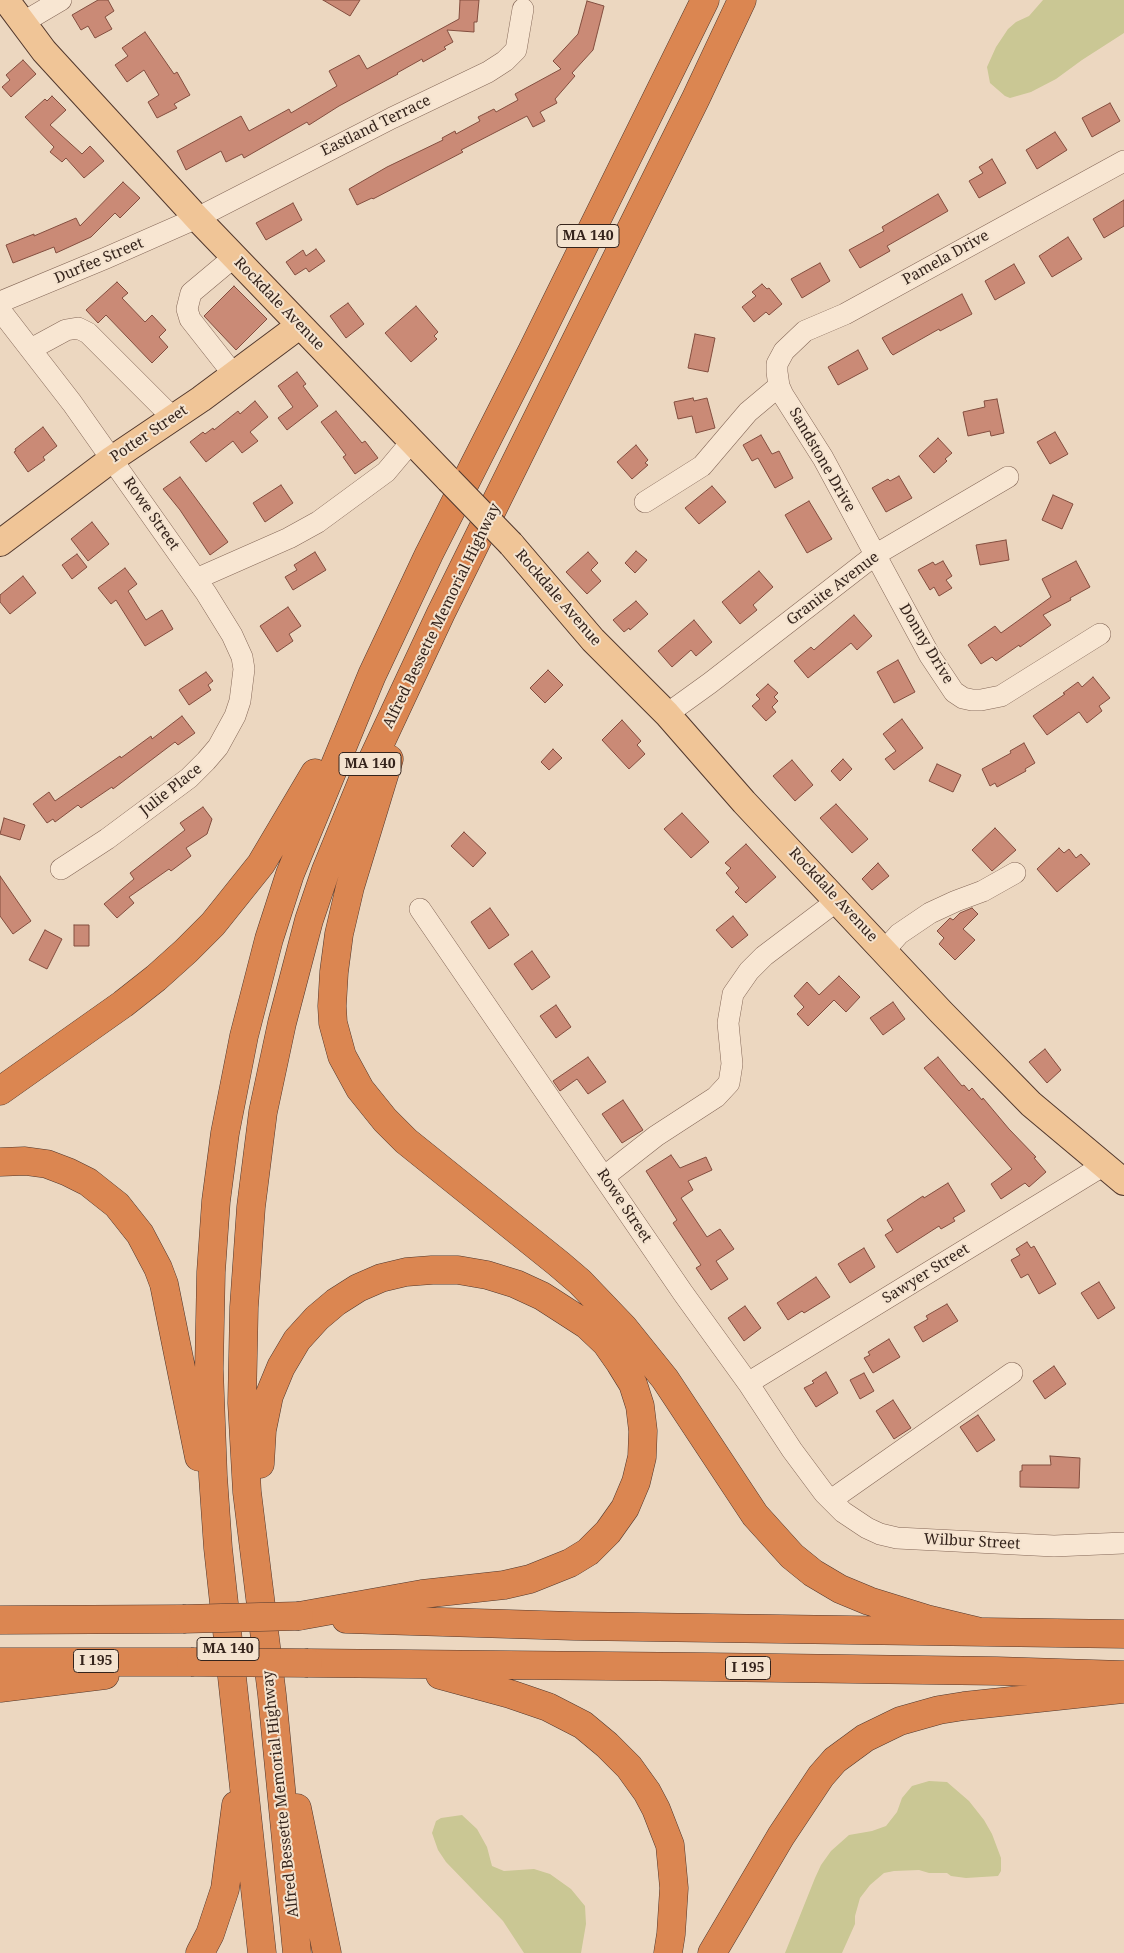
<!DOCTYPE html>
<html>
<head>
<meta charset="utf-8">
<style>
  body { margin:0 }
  canvas { display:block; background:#ecd7c0 }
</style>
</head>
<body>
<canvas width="1124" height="1953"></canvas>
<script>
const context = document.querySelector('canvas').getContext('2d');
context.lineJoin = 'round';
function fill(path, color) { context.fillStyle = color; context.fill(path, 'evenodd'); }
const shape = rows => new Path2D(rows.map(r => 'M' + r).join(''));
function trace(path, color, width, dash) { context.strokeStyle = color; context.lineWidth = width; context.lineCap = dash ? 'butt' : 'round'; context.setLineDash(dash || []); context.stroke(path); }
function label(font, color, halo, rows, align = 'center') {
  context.font = font + ' "Noto Serif",serif'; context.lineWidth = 4; context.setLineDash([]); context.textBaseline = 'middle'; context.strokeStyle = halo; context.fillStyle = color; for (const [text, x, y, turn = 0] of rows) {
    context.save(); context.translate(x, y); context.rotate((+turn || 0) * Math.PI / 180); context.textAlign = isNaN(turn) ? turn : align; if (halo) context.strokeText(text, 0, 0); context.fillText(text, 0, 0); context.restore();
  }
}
const green = shape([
  [1043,0,1124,0,1124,33,1082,60,1056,79,1031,92,1010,98,1005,96,990,83,987,67,996,47,1008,29,1016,22,1029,16],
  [929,1781,947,1782,969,1801,984,1820,992,1834,1001,1858,1001,1871,998,1876,966,1878,951,1876,947,1873,929,1873,919,1870,894,1871,884,1873,870,1885,860,1898,855,1916,855,1924,842,1953,785,1953,815,1878,821,1865,831,1851,849,1835,872,1831,886,1826,897,1812,902,1798,912,1786],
  [462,1815,477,1829,487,1847,492,1866,504,1871,534,1869,550,1874,571,1889,585,1906,586,1924,581,1953,524,1953,503,1921,446,1862,438,1850,432,1833,436,1821,441,1818]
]);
const building = shape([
  [98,0,108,0,114,11,105,17,112,29,95,38,88,26,81,30,72,15,98,0],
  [323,0,360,0,350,16,323,0],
  [460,0,479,0,477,22,474,22,474,32,447,30,453,42,444,47,446,49,423,62,422,59,397,73,398,74,339,106,309,125,307,122,244,158,242,154,226,162,221,151,186,170,177,151,241,116,249,131,289,109,291,113,337,86,329,71,359,55,367,69,459,19,460,0],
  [587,1,604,6,593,50,572,73,575,76,555,99,557,103,540,112,545,121,533,127,527,116,461,150,463,152,373,199,372,198,357,205,349,189,387,167,443,140,442,138,455,131,456,134,480,121,478,117,494,109,496,112,518,100,515,94,561,69,553,61,578,34,587,1],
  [145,32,174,74,177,72,190,95,174,104,177,108,157,118,148,102,159,95,144,70,127,82,115,65,128,56,122,48,145,32],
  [23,60,36,74,11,97,2,87,10,80,6,75,23,60],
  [52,96,66,110,50,125,82,154,90,146,104,161,84,178,66,158,62,162,50,152,54,147,25,117,45,99,47,101,52,96],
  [1110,103,1120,121,1092,137,1082,118,1110,103],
  [1055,132,1067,150,1037,169,1026,150,1055,132],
  [992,159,1006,183,979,198,969,181,983,173,979,167,992,159],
  [123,182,140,198,120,218,115,213,91,237,56,253,54,247,13,263,6,245,34,234,34,236,76,218,80,226,123,182],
  [938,194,948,211,887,246,890,251,860,268,849,250,884,231,882,227,938,194],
  [1124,200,1124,226,1104,238,1093,219,1124,200],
  [293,203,302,220,266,240,256,223,293,203],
  [1068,237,1082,259,1052,277,1039,256,1068,237],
  [316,249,325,261,309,272,306,268,295,275,286,262,303,250,306,256,316,249],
  [820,263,830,281,802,298,791,279,820,263],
  [1014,264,1025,283,995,300,985,281,1014,264],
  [117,282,128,293,122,298,145,322,152,315,166,330,159,337,168,347,152,363,106,315,98,323,86,310,117,282],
  [762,284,767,289,769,288,782,304,769,315,766,312,754,322,742,307,756,296,752,292,762,284],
  [234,286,267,319,236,350,204,316,234,286],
  [962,294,972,314,940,331,939,329,893,355,891,353,882,338,962,294],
  [348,303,364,324,346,338,330,316,348,303],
  [416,306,438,332,434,336,437,339,411,362,385,333,416,306],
  [695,334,715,338,708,372,688,368,695,334],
  [858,350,868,369,838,385,828,367,858,350],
  [297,372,306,384,303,386,318,406,287,430,278,418,293,407,278,386,297,372],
  [693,398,694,401,707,398,715,428,696,433,692,416,678,419,674,402,693,398],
  [997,399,1004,433,991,436,990,431,968,436,963,412,985,407,984,401,997,399],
  [255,401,268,417,250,432,258,441,242,453,233,441,206,462,190,442,203,432,205,434,213,428,214,430,238,411,240,414,255,401],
  [336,411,362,443,365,441,378,458,355,474,343,457,346,455,321,422,336,411],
  [43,427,57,446,43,457,45,460,28,472,14,452,16,451,15,449,43,427],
  [1055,432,1068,454,1050,464,1037,442,1055,432],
  [761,435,772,454,779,451,793,478,775,488,758,458,752,461,743,445,761,435],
  [938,438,952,453,945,459,947,461,934,473,919,456,938,438],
  [636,445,648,460,645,463,648,465,632,479,617,462,636,445],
  [899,476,912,498,886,512,872,488,888,479,890,481,899,476],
  [180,477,228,542,210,555,180,510,163,489,180,477],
  [281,485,293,503,265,522,253,503,281,485],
  [712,486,726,502,699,524,685,508,712,486],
  [1053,495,1073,504,1062,529,1042,520,1053,495],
  [809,501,832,539,807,553,785,515,809,501],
  [92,522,109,544,88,561,71,539,92,522],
  [1006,540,1009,560,980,565,976,545,1006,540],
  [636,551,647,560,635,573,625,563,636,551],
  [315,552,326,570,293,590,285,577,297,570,294,565,315,552],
  [588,552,598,563,591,570,601,581,587,594,566,572,588,552],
  [77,554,87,567,72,579,62,565,77,554],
  [943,561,952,576,946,580,952,588,939,596,934,587,930,590,918,570,933,562,935,565,943,561],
  [1076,561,1090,587,1070,598,1071,600,1043,615,1051,625,1020,647,1019,645,996,661,992,657,981,664,968,645,995,626,1001,633,1051,597,1042,579,1076,561],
  [125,568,137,584,128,591,146,620,162,610,173,629,145,646,116,600,111,604,98,588,125,568],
  [759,571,773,587,753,605,757,610,740,624,722,602,759,571],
  [23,576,36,593,10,614,0,602,0,595,23,576],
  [636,601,648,614,630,630,629,628,624,632,613,620,636,601],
  [288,607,301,626,289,634,293,641,277,652,260,626,288,607],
  [854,615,872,636,857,650,851,643,808,678,794,661,811,647,814,650,854,615],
  [694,620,712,642,696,656,691,650,672,667,658,651,694,620],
  [898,660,915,692,894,703,877,672,898,660],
  [548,670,563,685,545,703,530,688,548,670],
  [206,672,213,681,208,685,211,690,189,705,179,690,206,672],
  [1093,677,1110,698,1099,706,1102,711,1087,723,1079,712,1047,735,1033,716,1065,694,1063,693,1078,682,1082,687,1093,677],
  [768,684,778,693,774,697,778,701,772,707,776,712,766,721,752,706,760,699,756,695,768,684],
  [182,716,195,733,178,745,175,742,113,789,112,787,81,808,78,805,55,822,53,819,47,823,33,804,49,792,55,801,120,756,121,758,151,736,152,739,182,716],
  [902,719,923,748,894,770,885,759,896,751,883,734,902,719],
  [622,720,641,741,637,745,645,754,629,769,602,740,622,720],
  [1024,743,1035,763,1025,769,1026,771,997,787,995,783,990,786,982,769,1011,753,1010,751,1024,743],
  [553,749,562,758,549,770,541,762,553,749],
  [843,759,852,769,840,781,831,771,843,759],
  [792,760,813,785,795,801,773,776,792,760],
  [937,764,961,775,953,792,929,781,937,764],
  [836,804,868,839,852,853,820,818,836,804],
  [203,807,212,819,207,834,186,848,191,856,171,871,169,869,129,897,134,903,117,918,104,904,134,879,130,873,185,830,180,823,203,807],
  [682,813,709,842,691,858,664,829,682,813],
  [4,818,25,825,20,840,0,834,4,818],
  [995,828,1016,850,992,871,972,850,995,828],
  [464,832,486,853,473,867,451,846,464,832],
  [746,844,776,877,746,903,735,892,739,888,726,873,731,868,725,863,746,844],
  [1059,848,1064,853,1069,849,1076,858,1081,854,1090,864,1057,892,1037,869,1059,848],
  [878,863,889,876,872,890,862,879,878,863],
  [0,876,31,921,13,934,0,916,0,876],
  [490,908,509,935,489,949,471,922,490,908],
  [972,908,978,914,963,929,975,940,955,960,939,944,944,938,937,931,950,918,953,920,960,913,972,908],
  [733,916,748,935,732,948,716,930,733,916],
  [74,925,89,925,89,946,74,946,74,925],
  [45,930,62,939,47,969,29,960,45,930],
  [532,951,550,977,532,990,514,964,532,951],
  [839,976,860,997,846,1012,834,1000,808,1026,797,1014,804,1007,794,996,807,982,819,995,839,976],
  [893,1002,905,1019,883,1035,870,1018,893,1002],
  [556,1005,571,1027,556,1038,540,1016,556,1005],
  [1045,1049,1061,1070,1047,1083,1029,1062,1045,1049],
  [588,1057,606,1082,588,1094,577,1079,560,1091,553,1081,588,1057],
  [938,1057,962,1086,964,1085,969,1091,972,1088,982,1100,983,1098,1009,1129,1036,1157,1034,1158,1046,1172,1029,1187,1025,1183,1001,1199,991,1184,1012,1169,924,1068,938,1057],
  [623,1100,643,1130,622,1143,602,1114,623,1100],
  [671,1155,680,1168,706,1157,712,1170,688,1181,693,1190,681,1198,707,1237,720,1229,734,1249,716,1261,728,1279,711,1290,696,1268,701,1265,673,1223,677,1220,646,1171,671,1155],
  [948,1183,965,1211,953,1218,955,1221,941,1229,939,1226,897,1253,885,1235,893,1230,887,1220,923,1196,924,1198,948,1183],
  [1027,1242,1031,1248,1034,1246,1056,1284,1039,1294,1028,1274,1021,1278,1011,1260,1020,1255,1016,1249,1027,1242],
  [864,1248,875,1267,850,1283,838,1264,864,1248],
  [816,1277,830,1297,804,1313,802,1311,788,1320,777,1303,816,1277],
  [1099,1282,1115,1308,1098,1319,1081,1293,1099,1282],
  [947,1304,958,1321,923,1342,914,1327,928,1319,926,1316,947,1304],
  [745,1306,761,1328,744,1341,728,1318,745,1306],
  [889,1339,900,1357,873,1373,864,1358,870,1355,868,1352,889,1339],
  [1054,1366,1066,1384,1045,1399,1033,1381,1054,1366],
  [826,1372,838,1393,816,1407,804,1388,814,1383,812,1381,826,1372],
  [864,1373,874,1391,860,1399,850,1380,864,1373],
  [893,1400,911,1428,894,1439,876,1411,893,1400],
  [978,1415,995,1440,977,1452,960,1427,978,1415],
  [1050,1456,1080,1458,1079,1488,1020,1487,1020,1471,1022,1471,1022,1465,1051,1465,1050,1456]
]);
const minor = shape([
  [22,23,61,0],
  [234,257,191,293,187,309,190,319,234,375],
  [0,302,106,258,197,218,392,118,488,72,505,61,516,50,523,9],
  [0,310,72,403,206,593,232,635,242,657,244,669,240,701,235,716,218,747,206,761,189,778,107,839,61,869],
  [31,349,66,330,78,328,88,333,173,418],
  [645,502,702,466,748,412,779,386],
  [196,579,289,538,318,522,386,472,412,441],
  [1100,634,1001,696,981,700,972,700,963,698,954,692,930,656,823,458,783,395,779,386,777,372,777,364,784,351,805,331,845,314,1124,161],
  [667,714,710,683,875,555,1008,477],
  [420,909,683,1293,748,1383,792,1450,824,1493,843,1512,867,1528,880,1534,897,1538,1054,1546,1124,1543],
  [884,951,899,934,930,913,956,901,983,891,1015,873],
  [605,1176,656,1136,716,1097,729,1083,732,1064,728,1023,733,994,749,971,764,956,838,900],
  [748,1383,1104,1165],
  [831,1500,1012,1373]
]);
const major = shape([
  [6,0,44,51,197,218,449,480],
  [0,543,112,459,201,399,299,326],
  [511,544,593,640,667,714,744,802,941,1012,1031,1104,1124,1182]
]);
const highway = shape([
  [389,759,350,887,339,934,334,972,332,1006,333,1023,342,1056,360,1089,385,1120,406,1141,559,1264,580,1282,624,1328,665,1379,755,1515,792,1556,813,1573,840,1589,869,1601,927,1619,981,1632],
  [0,1091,123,1004,156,978,186,951,213,924,261,864,315,773],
  [0,1162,25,1161,47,1164,68,1172,88,1182,117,1205,140,1234,158,1268,164,1284,199,1457],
  [260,1464,262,1430,269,1396,281,1367,297,1340,317,1318,336,1302,358,1288,381,1278,406,1272,432,1270,458,1270,487,1275,516,1284,542,1296,587,1325,606,1343,620,1363,633,1384,640,1406,643,1431,642,1457,636,1482,625,1508,608,1532,588,1552,570,1563,530,1579,504,1585,422,1594,299,1616],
  [346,1619,574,1626,1124,1634],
  [0,1620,183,1619],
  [0,1662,191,1662],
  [308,1663,709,1667,997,1671,1124,1675],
  [440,1675,510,1694,548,1707,583,1725,607,1745,629,1767,647,1792,656,1809,670,1845,674,1888,671,1934,668,1953],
  [0,1688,105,1675],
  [297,1808,327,1953],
  [200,1953,210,1934,225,1889,236,1805],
  [262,1953,218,1548,213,1476,209,1369,211,1272,216,1201,225,1133,244,1036,269,939,290,874,372,675,429,554,532,351,705,0],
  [297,1953,272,1695,247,1492,242,1403,244,1307,251,1207,263,1112,282,1023,309,920,326,870,362,782,441,613,696,98,742,0],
  [712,1953,781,1836,821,1776,835,1760,865,1738,900,1721,939,1710,964,1706,1124,1689]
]);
const majorBridge = shape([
  [449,480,511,544]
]);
const highwayBridge = shape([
  [183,1619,299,1616],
  [191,1662,308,1663]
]);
const shields = [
  [588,236,62],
  [370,764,62],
  [228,1649,62],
  [96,1661,45],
  [748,1668,45]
];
const shieldNames = [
  ["MA 140",588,236],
  ["MA 140",370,764],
  ["MA 140",228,1649],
  ["I 195",96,1661],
  ["I 195",748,1668]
];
const streetNames = [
  ["Eastland Terrace",376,126,-26],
  ["Pamela Drive",946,258,-29],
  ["Durfee Street",99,261,-23],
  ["Rockdale Avenue",279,304,46],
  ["Potter Street",149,434,-34],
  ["Sandstone Drive",822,460,60],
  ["Rowe Street",151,514,55],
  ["Granite Avenue",833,589,-37],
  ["Rockdale Avenue",558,598,49],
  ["Alfred Bessette Memorial Highway",442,616,-64],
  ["Donny Drive",926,644,59],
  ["Julie Place",171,790,-38],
  ["Rockdale Avenue",833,895,47],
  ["Rowe Street",624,1206,56],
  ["Sawyer Street",926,1274,-32],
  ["Wilbur Street",972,1542,3],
  ["Alfred Bessette Memorial Highway",281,1794,-96]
];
fill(green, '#cac794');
fill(building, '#ca8a76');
trace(building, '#834e3f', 1);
trace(minor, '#856858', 22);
trace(major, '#52382d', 28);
trace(highway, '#52382d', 29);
trace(minor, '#f8e6d2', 21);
trace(major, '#f0c597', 26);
trace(highway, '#db8651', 28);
trace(majorBridge, '#52382d', 28, []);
trace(highwayBridge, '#52382d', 29, []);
trace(majorBridge, '#f0c597', 26);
trace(highwayBridge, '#db8651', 28);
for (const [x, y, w] of shields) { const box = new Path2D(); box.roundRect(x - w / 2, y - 11.5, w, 23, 4); context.fillStyle = '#f4e3cf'; context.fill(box); trace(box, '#35241c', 1); }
label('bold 14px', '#35241c', null, shieldNames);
label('15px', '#35241c', '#f4e3cf', streetNames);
</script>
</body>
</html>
